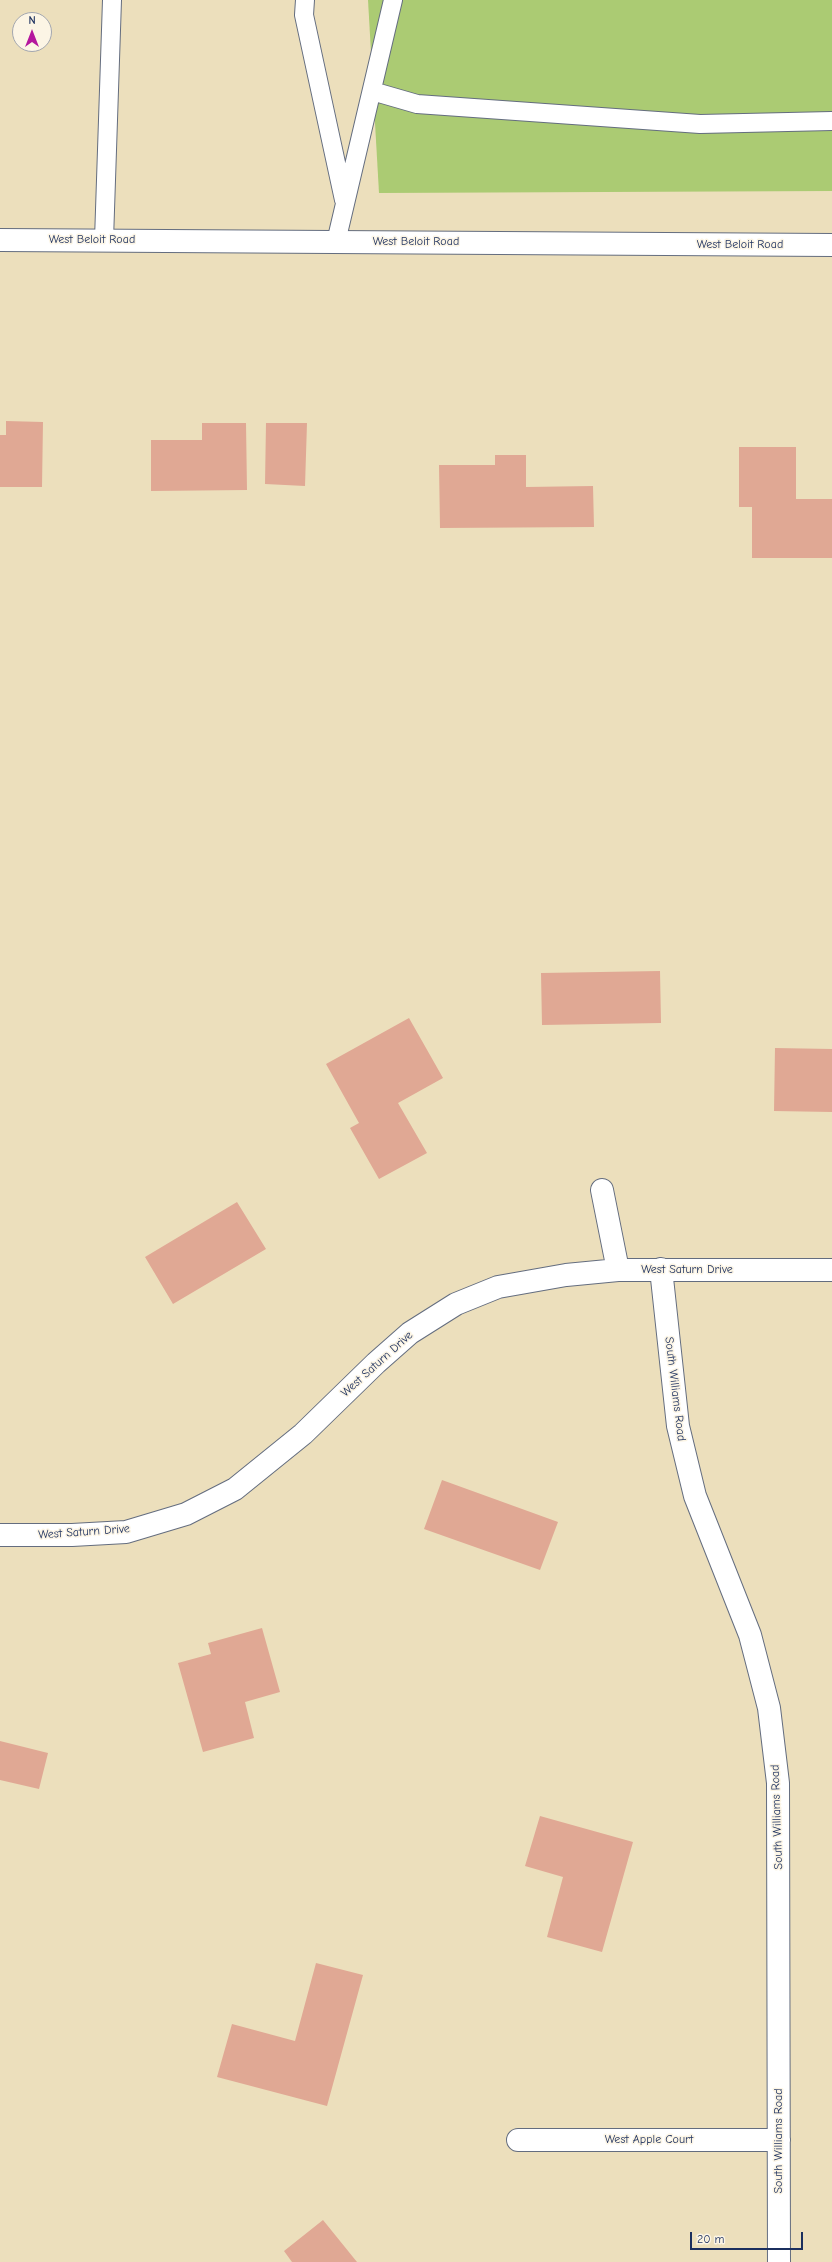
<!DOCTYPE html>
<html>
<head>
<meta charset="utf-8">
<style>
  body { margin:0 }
  #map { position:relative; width:832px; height:2262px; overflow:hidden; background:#ecdfbc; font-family:"Comic Neue",sans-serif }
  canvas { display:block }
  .north { position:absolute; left:12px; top:12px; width:40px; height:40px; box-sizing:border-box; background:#fcf5e5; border:1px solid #a2a6af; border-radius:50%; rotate:0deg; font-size:11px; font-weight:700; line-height:16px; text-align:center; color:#1b2f5e }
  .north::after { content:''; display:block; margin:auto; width:14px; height:18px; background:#b5179e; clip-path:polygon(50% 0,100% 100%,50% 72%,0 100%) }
  .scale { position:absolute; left:690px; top:2232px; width:113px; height:18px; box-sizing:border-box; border:2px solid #1b2f5e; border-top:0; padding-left:5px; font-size:12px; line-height:14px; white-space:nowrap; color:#1b2f5e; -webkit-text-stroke:3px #fcf5e5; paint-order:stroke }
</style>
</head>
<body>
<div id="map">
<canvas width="832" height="2262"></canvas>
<div class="north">N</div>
<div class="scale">20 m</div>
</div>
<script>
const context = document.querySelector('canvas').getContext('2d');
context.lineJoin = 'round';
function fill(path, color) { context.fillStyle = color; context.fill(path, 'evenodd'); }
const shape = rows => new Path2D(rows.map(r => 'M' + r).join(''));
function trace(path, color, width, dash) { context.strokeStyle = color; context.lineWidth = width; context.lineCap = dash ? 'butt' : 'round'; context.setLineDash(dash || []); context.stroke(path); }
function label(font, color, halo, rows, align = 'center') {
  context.font = font + ' "Comic Neue",sans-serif'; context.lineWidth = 3; context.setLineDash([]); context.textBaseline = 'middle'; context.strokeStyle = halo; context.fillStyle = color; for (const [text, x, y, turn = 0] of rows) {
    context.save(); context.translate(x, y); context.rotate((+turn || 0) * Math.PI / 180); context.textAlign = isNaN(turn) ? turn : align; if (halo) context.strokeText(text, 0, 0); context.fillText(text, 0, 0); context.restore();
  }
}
const green = shape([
  [368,0,832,0,832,191,379,193]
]);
const building = shape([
  [6,421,43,422,42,487,0,487,0,435,6,435],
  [202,423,246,423,247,490,151,491,151,440,202,440],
  [266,423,307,423,305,486,265,484],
  [739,447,796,447,796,499,832,499,832,558,752,558,752,507,739,507],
  [495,455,526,455,526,487,593,486,594,527,440,528,439,465,495,465],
  [660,971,661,1023,542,1025,541,973],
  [409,1018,443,1078,398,1103,427,1153,379,1179,350,1128,359,1123,326,1064],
  [775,1048,832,1049,832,1112,774,1111],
  [237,1202,266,1249,173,1304,145,1257],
  [442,1480,558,1522,540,1570,424,1529],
  [262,1628,280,1692,245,1702,254,1738,203,1752,178,1663,211,1654,208,1643],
  [0,1741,48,1753,39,1789,0,1780],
  [540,1816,633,1842,602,1952,547,1937,563,1877,525,1866],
  [316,1963,363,1975,327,2106,217,2077,232,2024,295,2041],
  [323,2220,357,2262,292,2262,284,2251]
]);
const lane = shape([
  [305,0,304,15,344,200],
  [372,91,417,104,700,124,832,121],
  [104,240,112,0],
  [336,242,393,0]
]);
const street = shape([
  [602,1190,618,1270],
  [661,1269,678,1426,695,1496,750,1635,769,1708,778,1783,779,2262],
  [0,1535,72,1535,126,1532,186,1514,235,1489,303,1434,376,1363,410,1333,456,1304,498,1287,566,1275,618,1270,832,1270],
  [518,2140,779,2140]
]);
const secondary = shape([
  [0,240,832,245]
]);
const streetNames = [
  ["West Beloit Road",92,240],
  ["West Beloit Road",416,242],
  ["West Beloit Road",740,245],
  ["West Saturn Drive",687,1270],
  ["West Saturn Drive",377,1364,-42],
  ["South Williams Road",675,1389,83],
  ["West Saturn Drive",84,1532,-4],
  ["South Williams Road",777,1817,-92],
  ["West Apple Court",649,2140],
  ["South Williams Road",779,2141,-90]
];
fill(green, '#abcb73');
fill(building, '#e0a894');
trace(lane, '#646d7f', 20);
trace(street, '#646d7f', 24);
trace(secondary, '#646d7f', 24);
trace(lane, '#fff', 18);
trace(street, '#fff', 22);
trace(secondary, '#fff', 22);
label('12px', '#1b2f5e', '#fcf5e5', streetNames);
</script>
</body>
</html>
